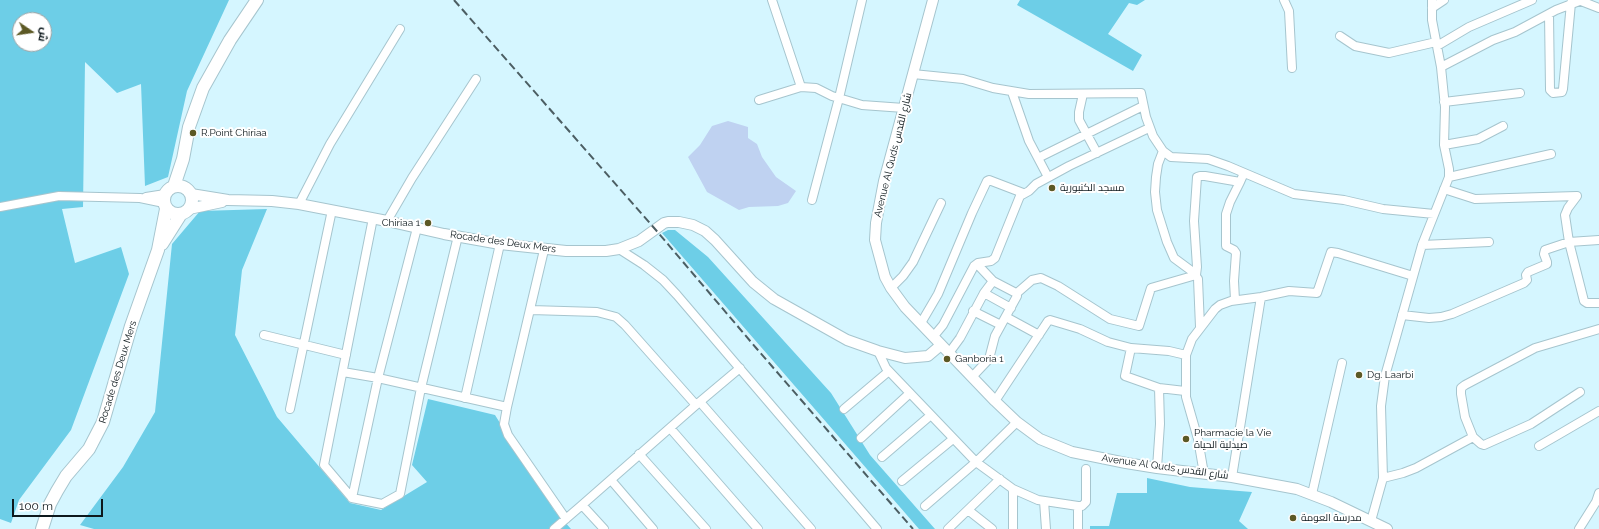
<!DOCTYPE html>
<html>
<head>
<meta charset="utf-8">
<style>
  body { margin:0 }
  #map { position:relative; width:1599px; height:529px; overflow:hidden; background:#d5f6ff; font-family:Raleway,Cairo,sans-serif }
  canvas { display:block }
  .north { position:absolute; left:12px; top:12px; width:40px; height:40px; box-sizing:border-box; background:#fff; border:1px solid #9ea3a4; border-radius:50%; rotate:103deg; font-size:11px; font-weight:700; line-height:16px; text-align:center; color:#0d181c }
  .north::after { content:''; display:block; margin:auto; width:14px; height:18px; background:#5c5925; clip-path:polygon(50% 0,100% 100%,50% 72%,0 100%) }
  .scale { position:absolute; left:12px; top:499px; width:91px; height:18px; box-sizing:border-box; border:2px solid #0d181c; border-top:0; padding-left:5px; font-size:12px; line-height:14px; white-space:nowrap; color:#0d181c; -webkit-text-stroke:3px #fff; paint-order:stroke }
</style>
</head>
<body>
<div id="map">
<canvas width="1599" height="529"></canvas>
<div class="north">ش</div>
<div class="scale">100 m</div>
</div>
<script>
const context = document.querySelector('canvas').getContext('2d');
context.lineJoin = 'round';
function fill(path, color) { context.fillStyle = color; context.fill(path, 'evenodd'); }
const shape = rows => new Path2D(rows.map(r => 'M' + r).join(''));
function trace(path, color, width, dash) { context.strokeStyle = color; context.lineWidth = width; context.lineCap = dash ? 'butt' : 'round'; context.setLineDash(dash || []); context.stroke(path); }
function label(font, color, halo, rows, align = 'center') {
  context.font = font + ' Raleway,Cairo,sans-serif'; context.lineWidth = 4; context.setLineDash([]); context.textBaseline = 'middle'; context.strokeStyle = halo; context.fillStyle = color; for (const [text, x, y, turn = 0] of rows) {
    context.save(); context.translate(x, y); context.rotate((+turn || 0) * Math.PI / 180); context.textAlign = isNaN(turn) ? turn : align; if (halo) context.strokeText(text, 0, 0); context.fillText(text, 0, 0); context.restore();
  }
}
const green = shape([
  [0,0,229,0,187,91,168,177,145,186,141,84,117,93,85,62,83,207,62,209,75,263,121,247,129,274,71,430,19,500,11,523,0,519],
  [20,20,44,20,44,44,20,44],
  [1020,0,1145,0,1137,5,1129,3,1108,34,1142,55,1133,71,1017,5],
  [267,209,242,270,235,335,277,417,350,503,381,510,427,482,412,465,428,399,495,415,554,510,571,529,94,529,80,525,123,467,155,412,172,244,200,211],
  [668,230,675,230,708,257,831,393,870,455,935,529,919,529,662,233],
  [1147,478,1190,487,1252,492,1239,521,1248,529,1090,529,1090,526,1109,526,1117,493,1147,493]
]);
const water = shape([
  [728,121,748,127,748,138,757,144,762,157,776,177,796,191,788,203,778,206,749,207,739,210,707,192,688,157,700,145,712,126]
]);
const minor = shape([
  [772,0,801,87],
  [1284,0,1289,11,1292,68],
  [1581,1,1599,8],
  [1432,8,1444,0],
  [1549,14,1550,90,1553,93,1562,92,1563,89,1571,3],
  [1340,36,1355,46,1389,53,1436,42],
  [1437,46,1469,27,1532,0],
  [1441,67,1493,40,1515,32,1556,10,1582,0],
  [913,74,963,79,993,88,1029,94,1141,93,1146,117,1153,136,1163,151,1171,157,1208,159,1228,166,1294,194,1344,200,1383,209,1434,214],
  [1012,92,1029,141,1048,177],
  [1083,94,1079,112,1079,120,1097,153],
  [759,100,801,87,816,88,832,96,862,105,904,108],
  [1444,102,1520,93],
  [1444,145,1478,139,1503,126],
  [1163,151,1158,164,1156,177,1155,192,1157,210,1167,242,1174,258,1193,272,1198,279,1200,327],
  [1038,158,1143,106],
  [1449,177,1551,154],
  [1444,189,1475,199,1577,196,1568,208,1565,215,1569,242,1584,301,1587,303,1599,303],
  [146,197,165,194],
  [812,200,839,98,862,0],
  [299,204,330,144,400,29],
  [0,207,59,196,140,198,164,203],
  [373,218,324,465,352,498,382,504,400,494,421,388,458,236],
  [387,221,412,178,476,79],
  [1422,245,1489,242],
  [619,249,644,265,663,280,677,295,877,529],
  [544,250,507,407,504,424,508,435,566,519],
  [891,288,903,276,913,262,941,203],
  [984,293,1011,308],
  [1017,293,1032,280,1041,278,1058,286,1110,319,1139,326,1151,288,1196,275,1197,267,1194,221,1197,177,1200,176,1205,176,1240,182,1244,173],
  [1235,300,1234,281,1236,253,1234,250,1226,246,1226,214,1230,202,1240,182],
  [531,310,597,312,616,317,625,325,696,405],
  [973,311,1001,325],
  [1402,315,1429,318,1441,317,1452,314,1524,283,1527,280,1526,275,1528,272,1547,264,1547,262,1544,254,1545,250,1569,242,1599,240],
  [1006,317,1039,335],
  [921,323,938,294,972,213,987,181,989,180,1023,193],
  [264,335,346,355],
  [933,337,943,325,974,266,978,263,991,261,995,258,1020,196,1029,191,1036,184,1069,166,1149,128],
  [1131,348,1169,351,1186,355],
  [878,351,886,368,976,462,1013,489,1038,500,1078,506,1078,529],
  [949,353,960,338,984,293,993,281],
  [343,372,378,378,507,407],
  [972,377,989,359,995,336,1017,296,1016,293,993,281,977,264],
  [1580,392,1531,424,1484,445,1481,444,1473,437,1465,417,1461,394,1461,388,1465,385,1535,348,1599,329],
  [465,398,500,244],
  [995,401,1048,321,1050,320,1080,329,1108,342,1131,348,1125,376,1159,388],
  [700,402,811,529],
  [290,409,332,210],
  [844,409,889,371],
  [670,428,758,529],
  [861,438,910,393],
  [1539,446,1599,411],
  [639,454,706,529],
  [882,457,931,415],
  [1157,468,1160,424,1159,388,1185,391],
  [1204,474,1198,439,1186,397,1186,355,1192,339,1215,309,1220,305,1231,301,1261,297,1289,291,1317,293,1331,252,1338,253,1413,276],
  [1232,477,1261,297],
  [1383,478,1403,473,1416,468,1473,437],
  [611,480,653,529],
  [902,481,953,439],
  [1013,489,1013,529],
  [1312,494,1342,363],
  [352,498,378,378,417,228],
  [1044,501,1046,529],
  [925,506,976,462,1017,422],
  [1078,506,1082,506,1086,502,1086,469],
  [968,510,992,529],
  [1371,521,1383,478,1381,406,1385,376,1422,245,1449,177,1449,169,1444,145,1445,107,1441,67,1432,20,1432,0],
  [554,529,582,505],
  [604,529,582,505,696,405,740,368],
  [948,529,1000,479],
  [1579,529,1596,502,1599,493]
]);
const major = shape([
  [933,0,884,181,876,223,875,240,885,277,891,288,905,307,995,401,1017,422,1040,439,1072,452,1126,463,1157,468,1232,477,1297,489,1331,502,1387,529],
  [191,194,228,200,272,201,299,204,387,221,444,234,500,244,566,251,606,251,619,249,639,241,664,223,668,222,679,222,693,225,705,231,715,240,753,282,774,299,847,340,878,351,905,358,928,356,941,345],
  [189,209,222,202]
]);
const highway = shape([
  '164 200a14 14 0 1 1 28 0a14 14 0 1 1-28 0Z',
  [174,186,183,159,189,127,203,88,230,40,257,0],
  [162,244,181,214],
  [42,529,50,504,57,491,66,476,89,449,103,422,131,326,158,250,166,209]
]);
const rail = shape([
  [454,0,655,229,757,349,913,529]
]);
const markers = [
  [193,133,4,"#5c5925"],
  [1052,188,4,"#5c5925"],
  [428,223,4,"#5c5925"],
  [947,359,4,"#5c5925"],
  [1359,375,4,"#5c5925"],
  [1186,439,4,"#5c5925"],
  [1293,518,4,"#5c5925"]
];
const poiNames = [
  ["R.Point Chiriaa",201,133],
  ["مسجد الكنبورية",1060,188],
  ["Chiriaa 1",420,223,"right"],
  ["Ganboria 1",955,359],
  ["Dg. Laarbi",1367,375],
  ["Pharmacie la Vie",1194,433],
  ["صيدلية الحياة",1194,445],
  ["مدرسة العومة",1301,518]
];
const streetNames = [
  ["Avenue Al Quds شارع القدس",893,155,-76],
  ["Rocade des Deux Mers",503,242,8],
  ["Rocade des Deux Mers",118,372,-73],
  ["Avenue Al Quds شارع القدس",1165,467,8]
];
fill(green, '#6dcee7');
fill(water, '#bfd2f1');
trace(minor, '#a6c5ce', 10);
trace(major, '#a6c5ce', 12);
trace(highway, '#a6c5ce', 14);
trace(minor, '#fff', 8);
trace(major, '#fff', 10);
trace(highway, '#fff', 12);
trace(rail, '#4c5e63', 2, [8, 4]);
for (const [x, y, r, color] of markers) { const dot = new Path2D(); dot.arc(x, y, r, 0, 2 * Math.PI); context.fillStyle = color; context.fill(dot); trace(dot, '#fff', 1.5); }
label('10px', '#0d181c', '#fff', poiNames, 'left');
label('10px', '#0d181c', '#fff', streetNames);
</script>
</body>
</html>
